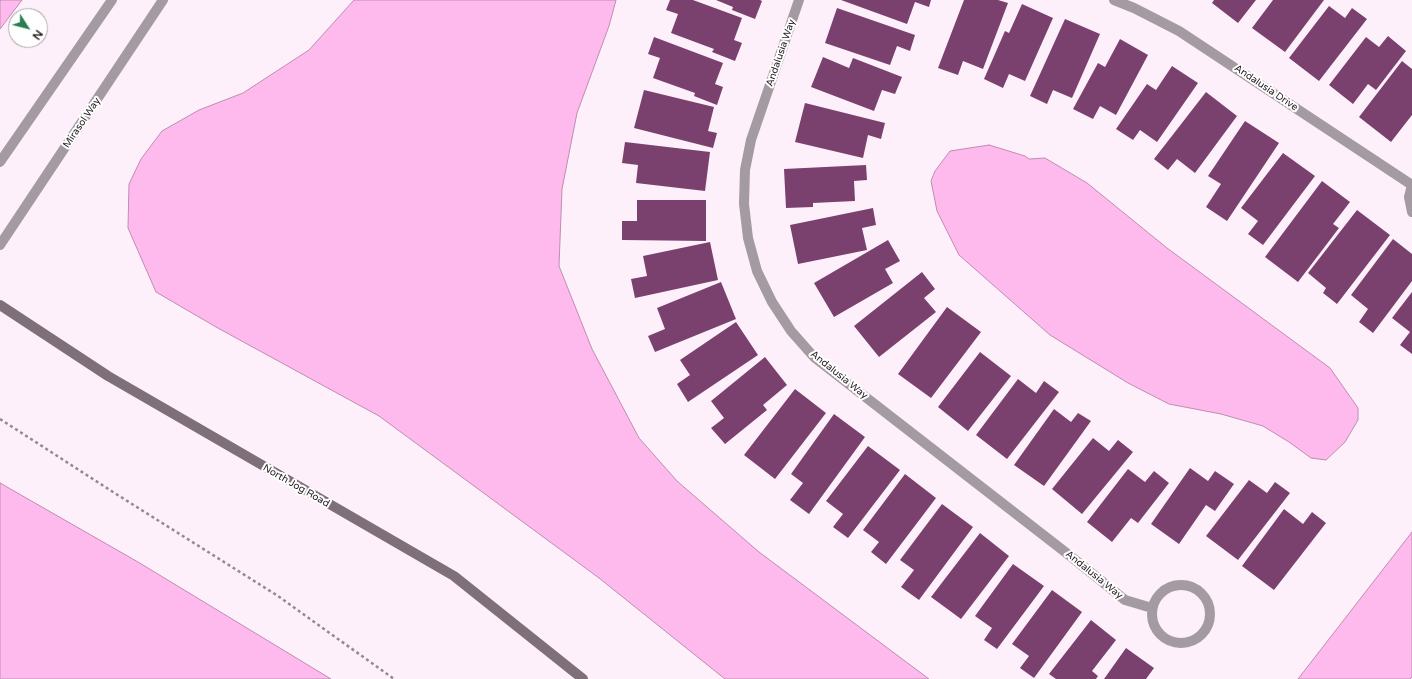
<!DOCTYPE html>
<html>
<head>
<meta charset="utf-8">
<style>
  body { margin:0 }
  #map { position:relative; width:1412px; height:679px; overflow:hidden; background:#fef0fa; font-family:"Varela Round",sans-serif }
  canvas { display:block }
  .north { position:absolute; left:8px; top:8px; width:40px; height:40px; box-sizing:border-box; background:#fff; border:1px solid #a9a6a8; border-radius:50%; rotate:126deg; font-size:11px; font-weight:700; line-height:16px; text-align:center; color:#282026 }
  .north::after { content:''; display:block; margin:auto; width:14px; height:18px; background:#297e51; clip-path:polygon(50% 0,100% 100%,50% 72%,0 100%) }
</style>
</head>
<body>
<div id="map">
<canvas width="1412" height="679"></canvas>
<div class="north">N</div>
</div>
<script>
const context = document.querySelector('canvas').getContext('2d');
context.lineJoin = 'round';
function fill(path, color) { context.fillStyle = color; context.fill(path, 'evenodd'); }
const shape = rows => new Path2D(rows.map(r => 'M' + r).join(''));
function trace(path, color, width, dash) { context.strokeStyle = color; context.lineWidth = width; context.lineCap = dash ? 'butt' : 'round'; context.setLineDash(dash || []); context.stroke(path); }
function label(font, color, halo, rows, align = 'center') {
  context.font = font + ' "Varela Round",sans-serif'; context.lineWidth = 4; context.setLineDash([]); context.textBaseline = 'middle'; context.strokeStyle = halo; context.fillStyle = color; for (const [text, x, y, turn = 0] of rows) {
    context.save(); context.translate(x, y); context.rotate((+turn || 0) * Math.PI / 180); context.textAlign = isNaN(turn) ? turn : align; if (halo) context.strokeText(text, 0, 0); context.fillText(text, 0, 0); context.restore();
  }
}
const water = shape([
  [0,0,22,0,0,29,0,0],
  [354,0,616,0,609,26,577,113,562,189,559,266,592,349,639,438,677,481,759,552,929,679,725,679,599,578,379,416,216,327,156,292,128,228,129,184,141,159,162,131,199,110,243,93,309,50,354,0],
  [989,145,1025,156,1029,159,1045,158,1087,183,1167,248,1330,368,1358,408,1358,420,1345,442,1326,460,1311,458,1289,442,1263,426,1221,414,1169,404,1128,383,1050,335,959,255,937,211,931,181,935,171,950,151,989,145],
  [0,483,138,562,331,679,0,679,0,483],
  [1412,532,1412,677,1410,679,1298,679,1412,532]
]);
const building = shape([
  [670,0,693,0,742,18,734,40,742,43,735,61,712,52,714,49,671,33,678,14,666,10],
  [716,0,760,0,762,1,755,19,732,10,733,7],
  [841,0,931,0,929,7,915,2,907,24],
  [964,0,998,0,1008,3,983,69,963,61,958,75,938,68],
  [1214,0,1256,0,1238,23,1212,3],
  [1273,0,1324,0,1285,52,1252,28],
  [1022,4,1053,18,1025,81,1009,74,1003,88,984,79,1005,31,1009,33],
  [1329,6,1345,18,1352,8,1367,19,1319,81,1289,58],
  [837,8,915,35,910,51,897,46,890,65,825,43],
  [1065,19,1100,34,1072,98,1053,90,1047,104,1030,96],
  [1388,36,1406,51,1376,90,1368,84,1353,104,1329,85,1366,37,1379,47],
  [654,37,723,63,715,84,723,87,717,105,694,96,695,93,653,78,660,58,648,54],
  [1120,39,1148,55,1116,115,1100,106,1093,119,1073,109,1098,63,1105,67],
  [823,57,849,68,853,58,902,77,895,94,882,90,874,111,811,87],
  [1402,61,1412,69,1412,115,1391,142,1359,117],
  [1172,66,1198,83,1157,142,1140,130,1133,140,1116,129,1147,84,1156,90],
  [644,90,714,107,708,131,717,133,713,148,634,128],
  [1206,92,1237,116,1195,173,1177,159,1168,170,1154,159],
  [805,103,885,123,881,139,868,135,863,158,795,142],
  [1245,121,1279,143,1227,221,1206,207,1221,184,1208,176],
  [625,142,710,152,705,191,636,183,638,165,622,163],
  [1283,153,1315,176,1263,245,1248,234,1258,221,1241,208],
  [866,165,867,180,854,181,855,201,813,203,813,207,786,208,784,169],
  [1322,181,1350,202,1333,224,1339,228,1298,282,1265,257],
  [637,200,706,200,706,241,622,240,622,221,637,221],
  [873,208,876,225,862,228,867,250,798,264,790,225],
  [1357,210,1390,235,1337,304,1323,293,1326,288,1308,273],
  [1393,239,1412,254,1412,281,1373,333,1359,322,1368,309,1351,295],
  [888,240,900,261,885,269,893,283,834,317,814,283],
  [710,242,718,280,635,298,631,279,647,276,643,256],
  [922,272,935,289,924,298,936,312,879,357,854,326],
  [721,282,736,319,655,352,648,336,665,329,657,308],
  [1412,292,1412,354,1400,345,1410,332,1392,318],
  [947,307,981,332,931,398,898,374],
  [736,322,758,355,688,402,677,384,690,375,680,360],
  [980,352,1011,376,968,431,938,407],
  [765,357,787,385,763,405,767,410,725,444,711,428,724,418,711,401],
  [1018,379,1036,393,1044,381,1059,392,1007,459,976,435],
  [795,389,826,413,775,479,744,455],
  [1054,409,1071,422,1078,413,1091,421,1044,486,1014,465],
  [834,414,865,437,809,514,790,500,803,483,791,474],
  [1093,438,1109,451,1118,440,1133,452,1082,514,1052,489],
  [868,446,900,470,848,538,833,527,843,514,826,501],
  [1190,468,1208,481,1215,471,1234,484,1215,511,1206,505,1179,544,1151,524],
  [1128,469,1145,482,1154,471,1169,483,1138,523,1131,518,1112,542,1087,522],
  [905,474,936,498,886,564,871,552,879,542,863,530],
  [1249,480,1267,493,1275,482,1290,493,1238,560,1206,536],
  [942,504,973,527,919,600,901,587,914,570,900,560],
  [1284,509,1303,524,1312,512,1326,523,1274,590,1242,566],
  [980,533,1009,556,961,619,931,597],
  [1013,564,1044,586,997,649,984,640,992,628,975,616],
  [1052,590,1082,612,1034,678,1020,668,1029,656,1012,644],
  [1091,620,1116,640,1092,671,1098,676,1096,679,1056,679,1049,674],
  [1126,648,1154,668,1146,679,1104,679]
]);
const path = shape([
  [0,419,113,492,278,596,394,679]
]);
const street = shape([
  [799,0,751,140,745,170,744,204,748,238,757,271,772,302,791,331,814,357,1069,555,1125,600,1152,608],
  [1114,0,1134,8,1179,31,1412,185],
  [0,162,112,0],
  [1412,185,1409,197,1412,212],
  [0,245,163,0],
  '1152 614a29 29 0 1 1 58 0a29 29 0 1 1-58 0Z'
]);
const secondary = shape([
  [0,305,108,376,454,576,583,679]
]);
const streetNames = [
  ["Andalusia Way",781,53,-71],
  ["Andalusia Drive",1266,88,34],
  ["Mirasol Way",82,123,-56],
  ["Andalusia Way",839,375,39],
  ["North Jog Road",296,486,30],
  ["Andalusia Way",1094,575,39]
];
fill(water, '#febaec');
trace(water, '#be8cb1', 1);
fill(building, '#7b416e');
trace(path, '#948991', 2.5, [3, 3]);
trace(street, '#a49aa1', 10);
trace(secondary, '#7e6f79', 10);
label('10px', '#282026', '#fff', streetNames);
</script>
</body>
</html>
